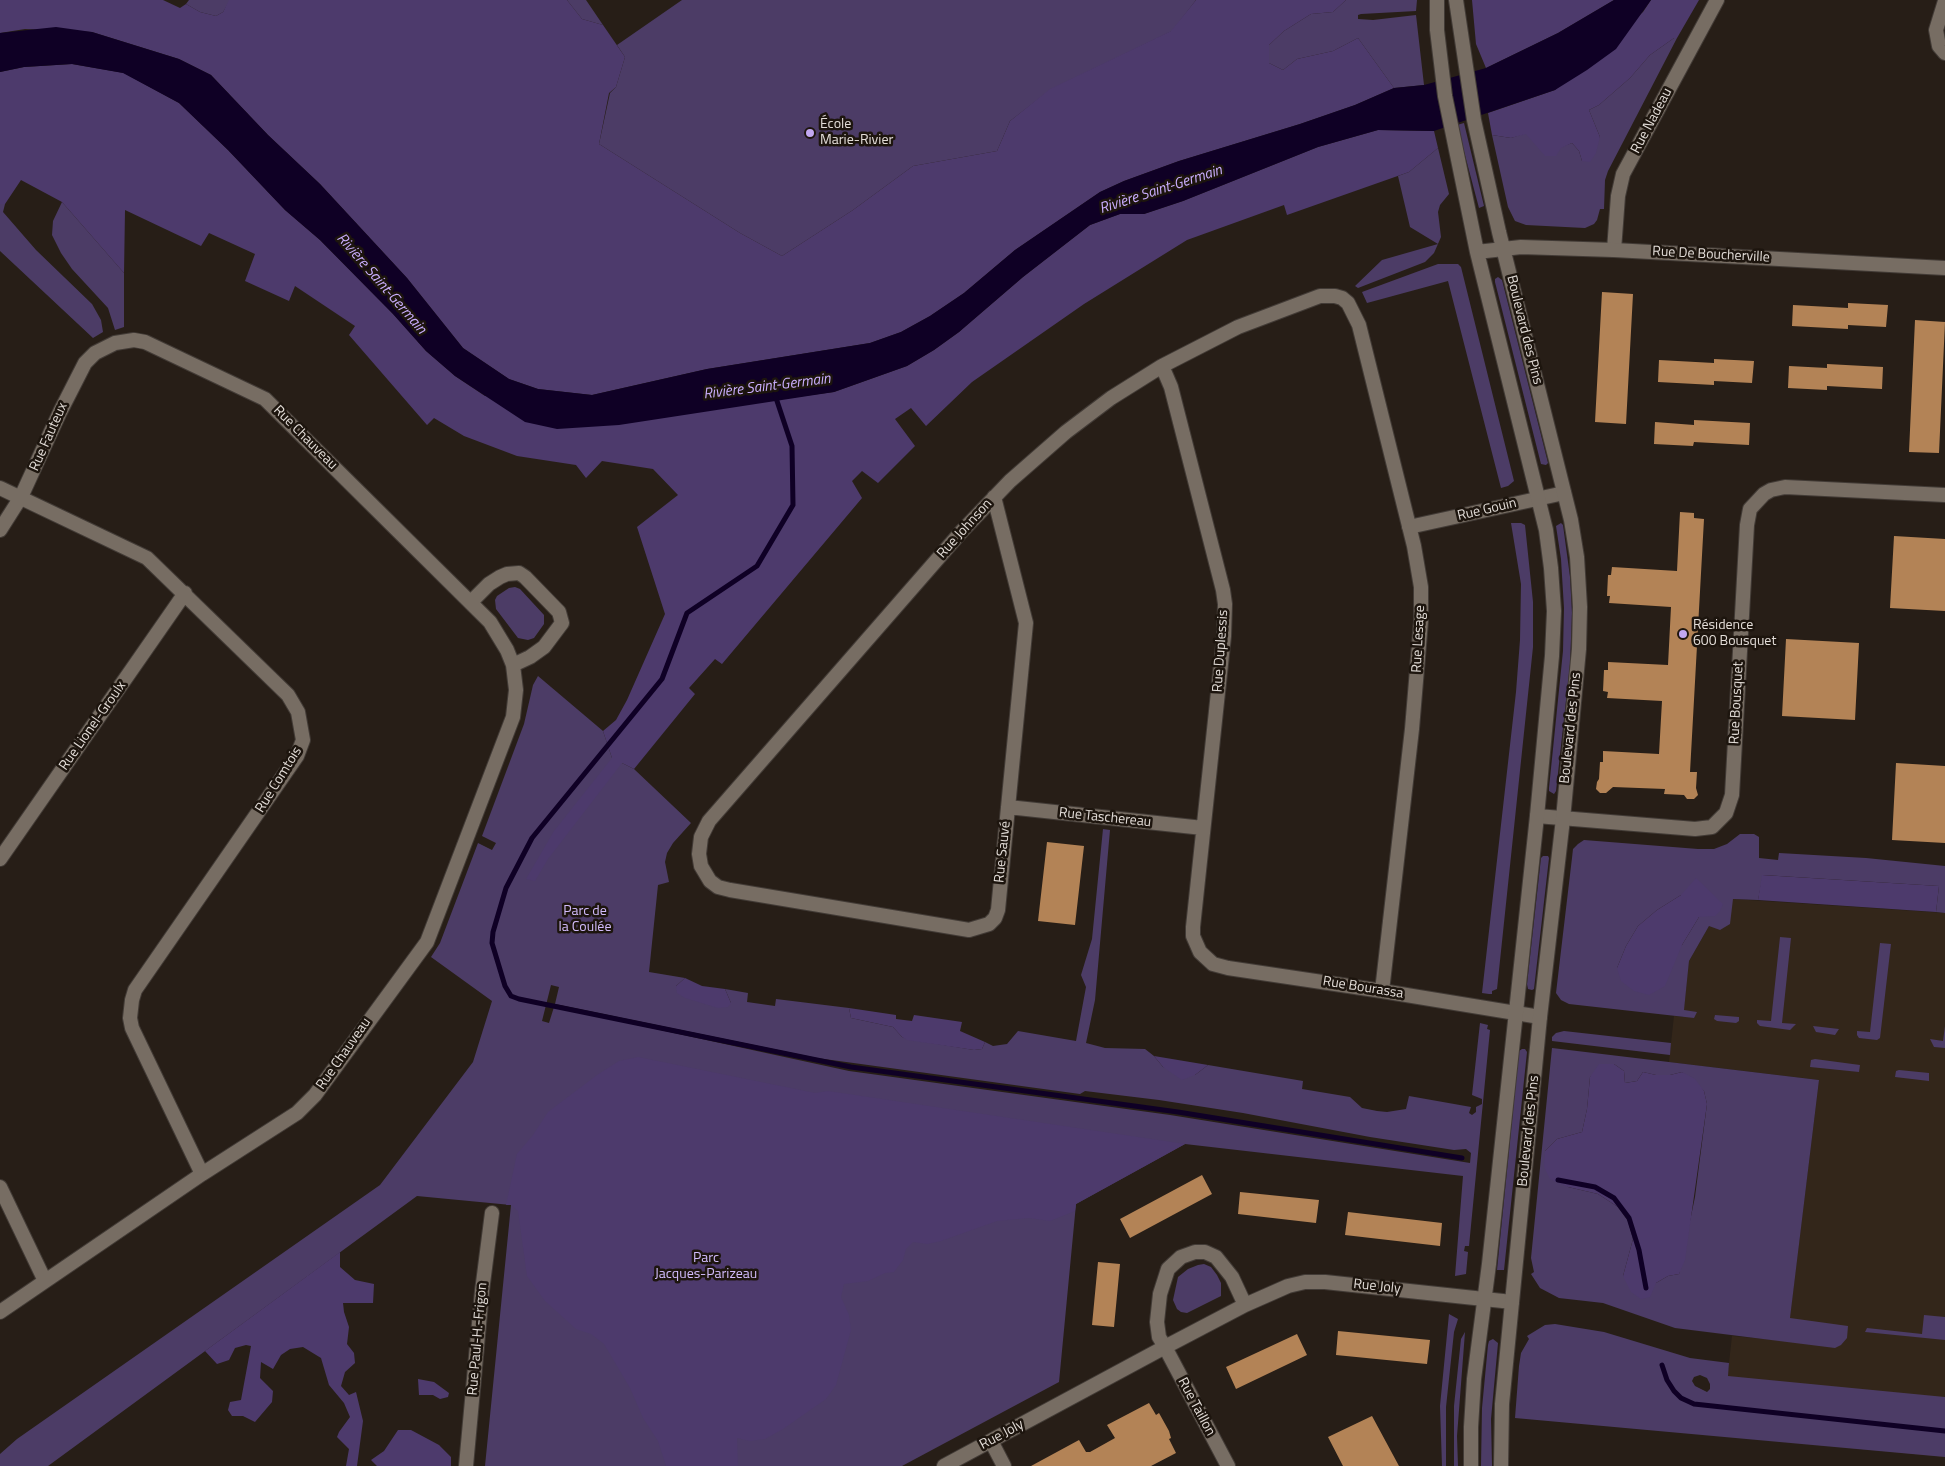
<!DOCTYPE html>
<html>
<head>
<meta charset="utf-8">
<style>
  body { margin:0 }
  canvas { display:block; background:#271e17 }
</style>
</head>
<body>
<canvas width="1945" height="1466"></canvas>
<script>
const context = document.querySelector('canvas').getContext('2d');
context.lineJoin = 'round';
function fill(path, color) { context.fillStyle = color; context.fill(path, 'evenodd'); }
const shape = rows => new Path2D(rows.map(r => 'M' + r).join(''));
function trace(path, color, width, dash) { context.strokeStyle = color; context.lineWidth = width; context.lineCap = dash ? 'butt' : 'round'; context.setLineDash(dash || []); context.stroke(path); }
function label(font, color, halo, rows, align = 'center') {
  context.font = font + ' "Titillium Web",sans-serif'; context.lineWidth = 5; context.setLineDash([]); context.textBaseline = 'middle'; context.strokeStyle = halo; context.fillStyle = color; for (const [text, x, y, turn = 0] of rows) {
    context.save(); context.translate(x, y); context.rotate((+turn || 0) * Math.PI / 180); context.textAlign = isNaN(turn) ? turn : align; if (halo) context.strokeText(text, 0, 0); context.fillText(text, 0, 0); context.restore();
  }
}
const built = shape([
  [1733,899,1945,913,1945,1457,1721,1436,1732,1336,1787,1341,1819,1080,1669,1062,1674,1016,1683,1017,1689,961,1709,926]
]);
const green = shape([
  [189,0,229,0,229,2,223,12,216,16,200,12,186,4],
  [567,0,586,0,603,25,582,19],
  [682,0,1196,0,1172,31,1050,90,1010,121,997,151,913,166,853,210,782,256,740,233,599,144,610,93,616,87,625,57,617,45],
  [1346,0,1417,0,1416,11,1361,14,1358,15,1358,19,1373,20,1416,15,1424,85,1394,88,1358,38,1333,51,1297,59,1283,70,1269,63,1269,45,1284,31,1311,14,1333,12],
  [1674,38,1677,38,1608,171,1605,180,1604,209,1600,209,1597,220,1594,224,1585,228,1526,225,1515,221,1508,207,1492,135,1511,138,1526,133,1561,147,1572,143,1579,151,1582,161,1600,137,1589,110,1599,105,1630,78,1650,55],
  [1464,123,1484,206,1479,208,1457,125],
  [1438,148,1449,194,1440,205,1438,212,1441,237,1434,253,1425,262,1358,288,1355,286,1382,260,1438,244,1410,227,1398,176,1409,172],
  [62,202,124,273,124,327,115,330,108,308,72,269,61,253,52,235,53,221],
  [0,204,5,204,3,212,36,250,92,304,101,320,103,332,93,338,0,251],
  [1438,264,1458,264,1461,267,1514,481,1508,486,1501,488,1448,281,1367,303,1362,292],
  [1498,277,1502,280,1548,463,1546,465,1541,464,1495,282,1495,279],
  [1511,523,1521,523,1525,525,1533,602,1533,647,1497,989,1492,991,1492,994,1489,994,1482,993,1516,692,1520,640,1521,584],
  [1561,523,1563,525,1570,577,1572,613,1570,664,1556,791,1554,794,1549,791,1549,788,1563,651,1564,608,1561,559,1556,526],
  [515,587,520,589,544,615,544,624,534,638,528,640,518,638,496,609,495,600,497,596,509,588],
  [538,676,603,731,612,758,634,769,691,823,673,843,667,853,665,862,669,882,658,885,649,972,685,978,676,986,731,1003,725,989,748,993,747,1002,775,1006,776,999,849,1008,851,1018,893,1027,902,1037,907,1039,974,1050,982,1049,985,1042,993,1046,1007,1044,1018,1031,1076,1041,1086,987,1081,975,1092,939,1103,829,1110,830,1095,1000,1086,1043,1105,1048,1145,1049,1154,1056,1163,1067,1195,1075,1208,1065,1303,1081,1302,1089,1350,1097,1362,1108,1377,1111,1387,1112,1406,1109,1409,1096,1471,1107,1469,1113,1472,1115,1476,1112,1476,1107,1482,1104,1482,1099,1472,1095,1480,1023,1488,1025,1487,1029,1490,1030,1469,1246,1465,1246,1464,1251,1468,1252,1466,1274,1455,1276,1463,1176,1185,1144,1076,1204,1059,1382,902,1466,485,1466,511,1205,417,1196,48,1466,0,1466,0,1454,17,1439,380,1185,473,1062,492,1001,431,957,440,943,478,843,492,850,496,843,482,836,524,724,533,685],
  [551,985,559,987,555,1004,817,1058,1080,1094,1085,1091,1159,1100,1243,1113,1370,1137,1454,1150,1466,1149,1471,1153,1470,1163,1170,1115,849,1071,554,1007,549,1023,542,1021],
  [1740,834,1754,834,1759,837,1759,858,1778,860,1779,853,1866,858,1945,866,1945,913,1936,912,1939,886,1763,875,1758,900,1733,899,1730,924,1720,930,1709,926,1689,961,1684,1010,1697,1012,1694,1018,1569,1004,1561,1000,1556,993,1572,858,1573,849,1578,844,1584,840,1698,849,1714,849,1727,844],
  [1681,895,1699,917,1682,945,1617,968,1626,946,1638,926,1657,910],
  [1543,856,1548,856,1549,858,1534,989,1532,990,1528,989,1527,984,1541,858],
  [1780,937,1791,938,1782,1023,1796,1024,1790,1030,1760,1026,1757,1023,1757,1020,1771,1021],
  [1880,943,1891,944,1880,1038,1877,1040,1859,1038,1857,1035,1857,1031,1870,1032],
  [1715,1015,1739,1017,1739,1021,1736,1023,1717,1021,1714,1019],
  [1813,1026,1839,1029,1835,1035,1816,1032],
  [1945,1026,1945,1048,1934,1047,1930,1039,1943,1041],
  [1564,1031,1671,1043,1670,1055,1552,1041,1552,1037,1556,1033],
  [1552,1048,1819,1080,1790,1318,1848,1326,1847,1338,1841,1345,1835,1348,1675,1328,1603,1303,1559,1298,1540,1288,1531,1274,1534,1272,1531,1258],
  [1614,1064,1624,1071,1625,1083,1637,1081,1643,1072,1656,1075,1670,1075,1682,1072,1704,1091,1707,1104,1695,1197,1679,1274,1668,1276,1656,1283,1623,1276,1633,1239,1628,1221,1618,1207,1598,1194,1568,1187,1545,1151,1557,1139,1582,1132,1587,1109,1590,1077],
  [1522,1049,1525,1049,1527,1052,1504,1270,1497,1270,1519,1051],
  [1815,1059,1860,1065,1859,1072,1810,1067,1811,1060],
  [1899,1070,1929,1073,1929,1081,1895,1077,1896,1071],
  [1204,1264,1211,1267,1217,1275,1221,1283,1221,1296,1187,1313,1181,1312,1177,1309,1173,1300,1178,1277,1188,1269,1198,1265],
  [1449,1314,1458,1319,1454,1332,1446,1407,1446,1466,1442,1466,1440,1406],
  [1924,1315,1945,1317,1945,1340,1865,1332,1867,1328,1922,1334],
  [1555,1324,1604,1332,1690,1358,1729,1363,1728,1376,1945,1397,1945,1457,1515,1418,1519,1366,1521,1353,1529,1339,1527,1336,1545,1325],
  [1700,1375,1707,1378,1710,1384,1710,1389,1707,1392,1695,1386,1692,1381,1694,1377],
  [1465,1332,1457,1436,1458,1466,1454,1466,1454,1406,1461,1339],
  [1493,1339,1498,1343,1491,1419,1492,1466,1481,1466,1482,1408,1488,1345,1489,1341]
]);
const forest = shape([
  [0,0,163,0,180,8,186,4,200,12,216,16,223,12,229,0,567,0,582,19,603,25,625,57,616,87,609,93,599,144,740,233,782,256,853,210,913,166,997,151,1010,121,1050,89,1171,31,1196,0,1346,0,1333,12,1311,14,1284,31,1269,45,1269,63,1283,70,1297,59,1333,51,1358,38,1394,88,1355,105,1300,124,1179,161,1124,181,1100,192,1015,250,964,293,930,316,901,332,870,343,707,369,592,395,538,389,509,379,463,348,407,278,320,184,268,135,211,75,179,59,92,32,25,29,0,33],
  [1472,0,1614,0,1558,33,1486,68,1476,44],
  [1651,0,1699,0,1677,38,1674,38,1650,55,1630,78,1599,105,1589,110,1600,137,1596,153,1590,162,1582,161,1579,151,1572,143,1561,148,1556,156,1545,156,1526,134,1511,138,1492,135,1488,113,1555,90,1643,12],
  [72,64,124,73,179,103,228,150,285,210,320,240,393,314,426,351,455,376,485,396,789,398,834,392,907,366,934,350,959,332,1023,277,1090,225,1120,214,1144,214,1183,201,1318,147,1378,130,1434,131,1438,148,1409,172,1287,215,1284,205,1187,240,1084,304,972,382,926,426,911,408,895,419,915,446,878,483,862,471,852,481,862,498,722,664,715,659,689,688,695,694,634,769,622,763,548,859,535,881,526,879,554,831,612,758,603,731,616,720,627,700,665,614,637,527,678,495,653,469,602,461,586,478,576,465,517,456,464,436,434,418,427,425,349,335,355,326,295,286,289,301,245,281,255,254,209,233,201,246,125,210,124,273,62,202,21,180,5,204,0,204,0,72,24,67],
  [1762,875,1939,886,1936,912,1758,900],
  [1696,878,1723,904,1720,911,1715,916,1699,917,1682,945,1665,986,1649,995,1634,991,1621,981,1617,968,1626,946,1638,926,1657,910,1681,895],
  [685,978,702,986,725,989,731,1003,728,1007,718,1008,685,998,677,993,676,986],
  [849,1008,896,1015,896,1019,912,1021,914,1015,962,1022,960,1031,985,1042,982,1049,974,1050,907,1040,902,1037,893,1027,851,1018],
  [1154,1056,1208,1065,1195,1075,1182,1080,1163,1067],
  [638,1057,815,1093,828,1091,1185,1144,1076,1204,1075,1211,1050,1221,1029,1218,997,1221,941,1241,927,1244,913,1242,906,1249,903,1260,894,1272,885,1273,868,1281,844,1284,841,1297,849,1315,851,1330,836,1385,826,1399,783,1429,765,1439,750,1441,737,1438,738,1466,666,1466,658,1441,643,1418,630,1388,604,1344,591,1334,576,1329,545,1301,527,1276,518,1211,511,1205,506,1205,517,1154,533,1135,548,1112,597,1075,619,1061],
  [1599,1064,1614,1064,1624,1071,1625,1083,1637,1081,1643,1072,1656,1075,1670,1075,1682,1072,1695,1079,1704,1091,1707,1104,1685,1260,1679,1274,1668,1276,1656,1283,1650,1297,1641,1299,1631,1292,1623,1276,1633,1239,1628,1220,1618,1207,1598,1194,1568,1187,1550,1179,1544,1167,1545,1151,1557,1139,1582,1132,1587,1109,1590,1077],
  [340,1252,340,1267,355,1280,374,1284,373,1303,343,1303,344,1312,349,1327,347,1344,354,1353,355,1363,345,1372,341,1386,349,1395,356,1392,363,1421,357,1466,346,1466,349,1449,337,1437,339,1432,350,1417,344,1403,329,1385,321,1358,303,1347,290,1349,281,1355,273,1369,261,1362,260,1378,273,1391,272,1402,255,1422,243,1416,232,1416,228,1410,230,1402,241,1400,251,1346,246,1345,235,1348,229,1360,217,1364,205,1351],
  [418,1379,434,1382,449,1393,448,1397,440,1399,433,1395,419,1395],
  [398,1430,411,1430,439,1445,451,1457,451,1466,377,1466,371,1460,384,1451]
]);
const water = shape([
  [1614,0,1651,0,1616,49,1587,70,1555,90,1434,131,1378,130,1318,147,1183,201,1144,214,1120,214,1090,225,1023,277,959,332,934,350,907,366,834,392,619,425,557,429,525,422,455,376,426,351,393,314,320,240,285,210,228,150,179,103,123,73,72,64,24,67,0,72,0,33,56,27,92,32,179,59,211,75,268,135,320,184,407,278,463,348,509,379,538,389,592,395,707,369,870,343,901,332,930,316,964,293,1015,250,1100,192,1124,181,1179,161,1300,124,1355,105,1394,88,1424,85,1486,68,1558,33]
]);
const stream = shape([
  [775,395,792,446,793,505,757,566,687,613,662,679,532,838,506,888,493,932,492,943,505,986,511,996,519,999,851,1067,1178,1112,1462,1158],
  [1558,1180,1595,1187,1614,1198,1629,1218,1639,1250,1646,1288],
  [1662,1365,1667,1380,1674,1391,1681,1398,1694,1404,1945,1431]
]);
const building = shape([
  [1602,292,1633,294,1626,424,1595,422],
  [1848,303,1888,305,1886,327,1848,325,1848,329,1792,326,1793,305,1848,308],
  [1915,320,1945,322,1939,453,1909,452],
  [1714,359,1754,361,1752,383,1714,381,1714,385,1658,382,1659,360,1714,363],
  [1827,364,1883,367,1882,389,1827,386,1827,390,1788,388,1789,366,1827,368],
  [1694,420,1750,423,1749,445,1694,442,1693,446,1654,444,1655,422,1694,425],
  [1680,512,1694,513,1694,518,1704,519,1690,772,1697,772,1696,788,1698,795,1694,799,1687,799,1684,795,1664,794,1665,789,1613,787,1606,793,1600,793,1596,789,1597,782,1599,779,1600,762,1603,762,1603,751,1659,754,1662,701,1607,698,1608,692,1603,691,1604,670,1608,670,1608,662,1668,665,1671,607,1609,603,1610,596,1607,596,1608,575,1611,575,1612,567,1677,571],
  [1894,536,1945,539,1945,611,1890,608],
  [1786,639,1859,643,1855,720,1782,716],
  [1896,763,1945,766,1945,843,1892,840],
  [1047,842,1084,846,1075,925,1038,921],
  [1202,1175,1212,1194,1130,1238,1120,1219],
  [1240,1192,1319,1200,1316,1223,1238,1214],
  [1348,1212,1442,1223,1440,1246,1345,1235],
  [1098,1262,1120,1264,1114,1327,1092,1325],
  [1338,1331,1430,1340,1427,1364,1336,1355],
  [1297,1334,1307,1355,1236,1389,1226,1367],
  [1149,1403,1156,1415,1159,1413,1169,1431,1171,1438,1169,1439,1176,1453,1151,1466,1031,1466,1079,1440,1086,1452,1090,1452,1115,1438,1107,1425],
  [1372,1416,1399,1466,1343,1466,1328,1437]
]);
const minor = shape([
  [1945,1,1936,30,1939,46,1945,53],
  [1614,250,1618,196,1623,174,1717,0],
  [1162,366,1171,387,1223,590,1225,604,1224,636,1193,927,1193,936,1200,952,1213,964,1228,968,1382,991,1540,1017],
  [0,488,147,558,288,695,298,712,303,740,297,756,135,990,132,1000,130,1018,132,1028,202,1174],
  [994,497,1026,623,998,910,995,918,989,924,969,930,730,890,718,887,710,881,701,866,699,854,701,837,709,821,962,531,1010,481,1066,432,1111,398,1162,366,1238,327,1320,296,1335,296,1342,298,1348,303,1359,325,1414,546,1421,587,1421,621,1412,729,1382,991],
  [1409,527,1564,493],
  [0,530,21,497,60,412,85,363,95,353,115,343,134,340,145,342,265,399,490,622,507,650,513,665,516,690,513,717,427,942,315,1095,297,1113,202,1174,0,1312],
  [471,602,489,584,500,577,507,574,519,573,525,577,559,612,562,623,544,647,530,657,513,665],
  [1008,807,1203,828],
  [1537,816,1695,829,1712,827,1726,813,1732,795,1747,525,1750,509,1764,494,1771,490,1785,487,1945,495],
  [0,859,185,593],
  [0,1187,45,1281],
  [991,1441,1004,1466],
  [466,1466,482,1291,492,1213],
  [944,1466,1165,1347,1245,1305,1288,1286,1305,1282,1325,1282,1512,1302],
  [1228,1466,1165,1347,1159,1337,1157,1322,1160,1294,1168,1269,1181,1257,1195,1252,1205,1252,1216,1257,1232,1277,1245,1305]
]);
const tertiary = shape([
  [1437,0,1437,30,1445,96,1477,252,1546,530,1551,568,1554,611,1552,656,1537,816,1489,1264,1474,1379,1471,1427,1471,1466],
  [1456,0,1474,120,1499,232,1571,520,1577,557,1580,607,1579,649,1563,819,1540,1017,1502,1404,1501,1466],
  [1477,252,1521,247,1614,250,1945,268]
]);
const markers = [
  [810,133,5,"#c2a8f2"],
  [1683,634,5,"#c2a8f2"]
];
const streetNames = [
  ["Rue Nadeau",1652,121,-62],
  ["Rue De Boucherville",1711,255,3],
  ["Boulevard des Pins",1524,330,76],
  ["Rue Fauteux",49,437,-66],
  ["Rue Chauveau",305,438,45],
  ["Rue Gouin",1487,510,-13],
  ["Rue Johnson",965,529,-48],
  ["Rue Lesage",1419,639,-87],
  ["Rue Duplessis",1221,651,-86],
  ["Rue Bousquet",1737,703,-87],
  ["Rue Lionel-Groulx",93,726,-55],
  ["Boulevard des Pins",1571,728,-84],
  ["Rue Comtois",279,780,-58],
  ["Rue Taschereau",1105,818,6],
  ["Rue Sauvé",1003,852,-84],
  ["Rue Bourassa",1363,988,9],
  ["Rue Chauveau",344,1054,-55],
  ["Boulevard des Pins",1529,1131,-84],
  ["Rue Joly",1377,1287,6],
  ["Rue Paul-H.-Frigon",478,1339,-85],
  ["Rue Taillon",1196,1407,62],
  ["Rue Joly",1002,1435,-28]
];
const poiNames = [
  ["École",820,125],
  ["Marie-Rivier",820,141],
  ["Résidence",1693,626],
  ["600 Bousquet",1693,642]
];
const parkNames = [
  ["Parc de",585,912],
  ["la Coulée",585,928],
  ["Parc",706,1259],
  ["Jacques-Parizeau",706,1275]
];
const waterNames = [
  ["Rivière Saint-Germain",1161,190,-18],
  ["Rivière Saint-Germain",381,284,49],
  ["Rivière Saint-Germain",767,387,-7]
];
fill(built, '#33261a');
fill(green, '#4c3c66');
fill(forest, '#4d3a6c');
fill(water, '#0f0025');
trace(stream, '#0f0025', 5);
fill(building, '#b38356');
trace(minor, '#423b36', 16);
trace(tertiary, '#423b36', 16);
trace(minor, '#776d63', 14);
trace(tertiary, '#776d63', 14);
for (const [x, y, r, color] of markers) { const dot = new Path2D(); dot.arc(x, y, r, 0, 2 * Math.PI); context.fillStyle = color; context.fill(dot); trace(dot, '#1d150e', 2); }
label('14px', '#e3ddd8', '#1d150e', streetNames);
label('14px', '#e3ddd8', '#1d150e', poiNames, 'left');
label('14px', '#d2bcfc', '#1d150e', parkNames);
label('italic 15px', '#caaefe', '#1d150e', waterNames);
</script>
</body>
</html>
